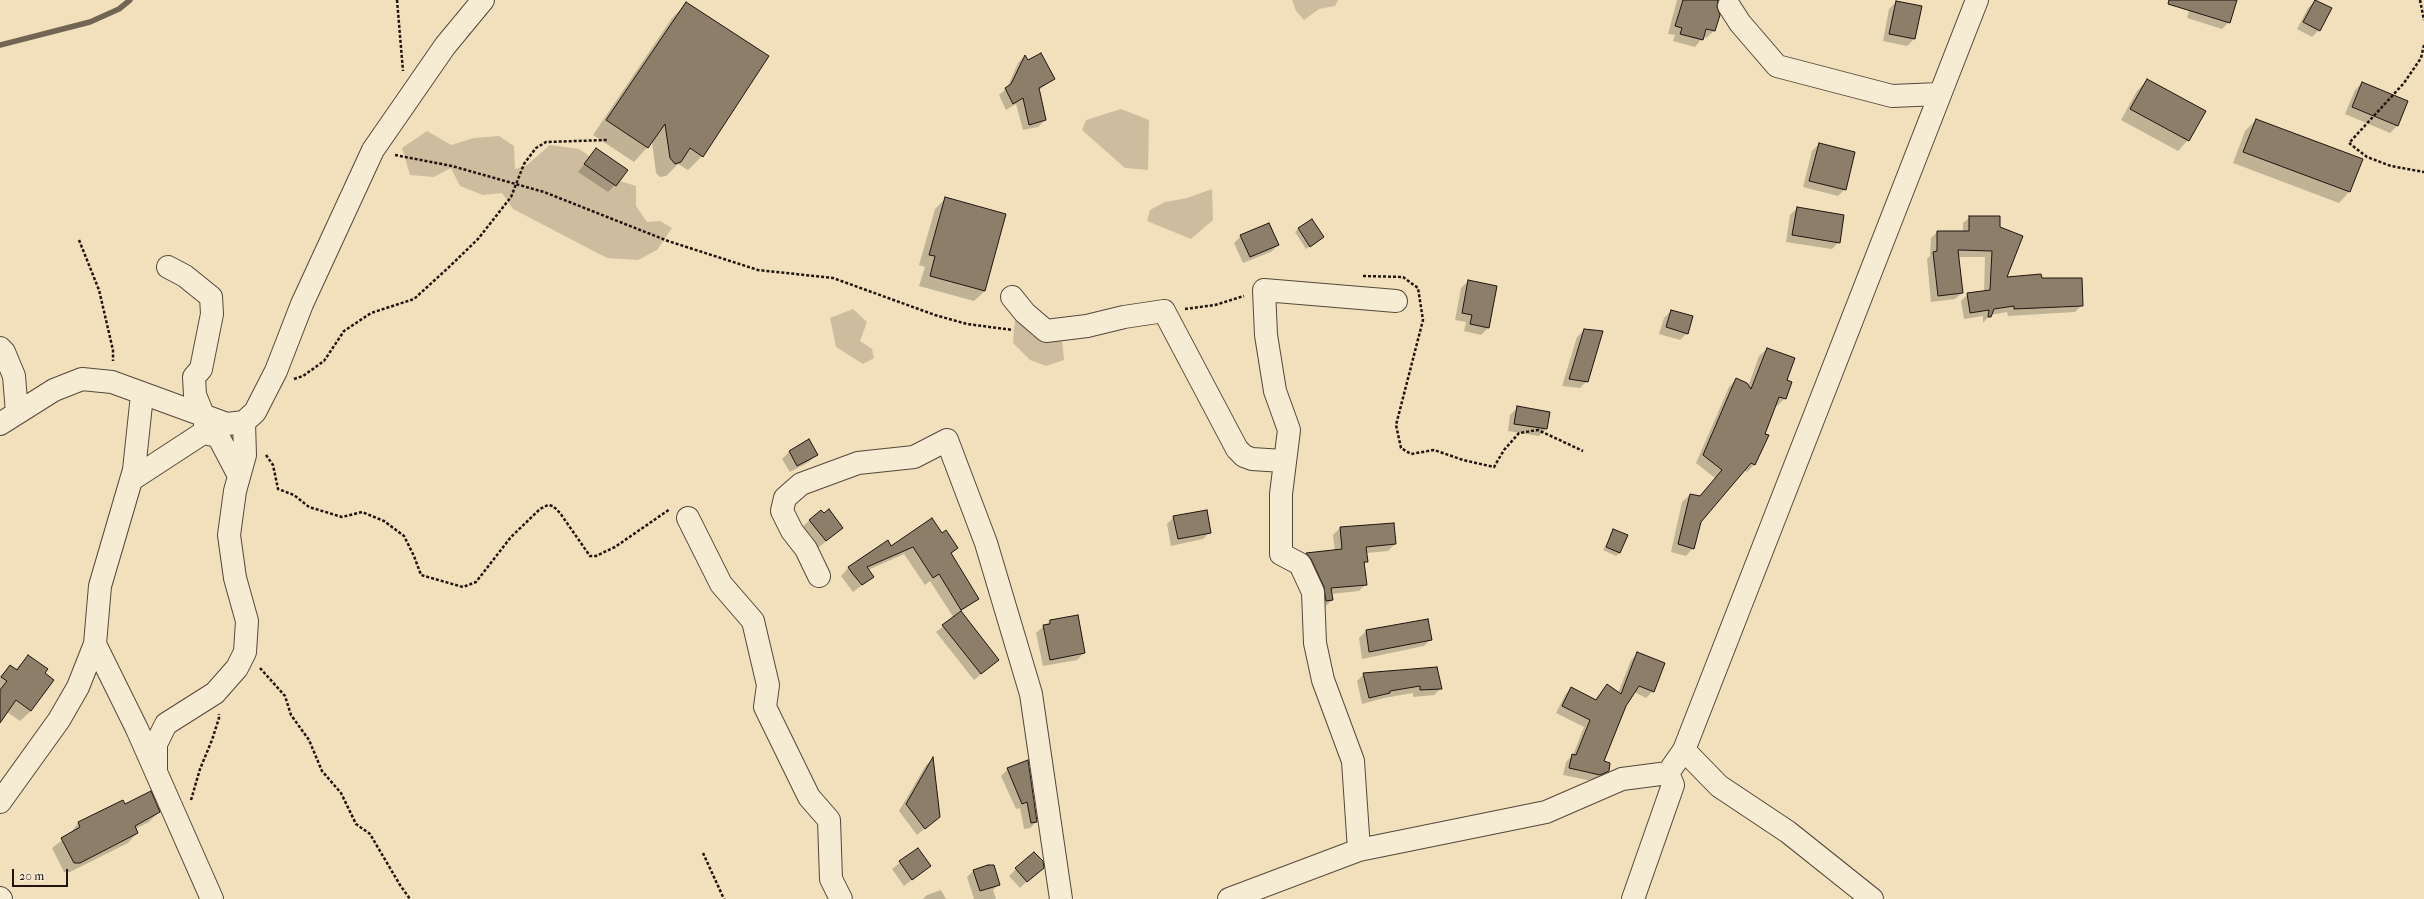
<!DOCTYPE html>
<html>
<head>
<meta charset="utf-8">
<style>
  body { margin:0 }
  #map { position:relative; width:2424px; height:899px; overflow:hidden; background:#f1e0bb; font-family:"IM FELL French Canon",serif }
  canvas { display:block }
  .scale { position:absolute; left:12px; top:869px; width:56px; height:18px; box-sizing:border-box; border:2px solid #1f1410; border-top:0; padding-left:5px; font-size:12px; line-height:14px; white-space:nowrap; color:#1f1410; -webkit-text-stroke:3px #f6ebd3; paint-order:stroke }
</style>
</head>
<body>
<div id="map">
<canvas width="2424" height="899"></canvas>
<div class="scale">20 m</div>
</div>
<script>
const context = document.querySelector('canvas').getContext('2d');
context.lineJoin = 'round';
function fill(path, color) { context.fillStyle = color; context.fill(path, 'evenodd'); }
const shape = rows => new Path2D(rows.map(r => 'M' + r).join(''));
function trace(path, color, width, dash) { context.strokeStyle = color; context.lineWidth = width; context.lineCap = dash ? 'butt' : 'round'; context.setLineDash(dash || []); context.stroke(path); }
const green = shape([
  [1292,0,1338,0,1335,6,1319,9,1304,20,1296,11],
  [1121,109,1149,120,1148,170,1125,168,1082,130,1086,120],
  [427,131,451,145,474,138,499,136,514,146,515,169,527,165,550,145,579,149,598,162,600,175,636,186,636,206,647,222,660,221,672,228,657,250,638,260,607,258,513,209,502,193,483,195,460,186,451,168,434,177,410,175,402,148],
  [1212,189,1213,220,1191,239,1147,221,1150,210,1165,202,1187,198],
  [1020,304,1062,340,1064,360,1046,366,1030,360,1013,343,1015,319],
  [853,309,867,322,860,341,872,349,874,358,863,364,836,347,830,318]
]);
const shadow = shape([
  [1677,0,1732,0,1716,3,1716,7,1719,15,1714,31,1706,38,1703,37,1695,47,1673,41,1675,35,1668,34],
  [2192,0,2236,0,2229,22,2222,29,2187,18],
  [2315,1,2319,30,2312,37,2297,29,2308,8],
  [1896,2,1915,38,1907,46,1883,41,1889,9],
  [686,4,768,56,702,156,688,170,678,164,666,176,660,177,656,173,652,142,634,162,593,135,672,18],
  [1024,57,1028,62,1054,79,1039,90,1045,120,1038,127,1023,130,1016,104,1006,110,999,95,1007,88,1018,63],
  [2147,80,2188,140,2178,151,2121,120,2137,91],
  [2362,83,2397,126,2390,133,2345,114,2355,90],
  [2256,120,2361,160,2349,192,2339,203,2233,163,2245,131],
  [1819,144,1845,189,1838,196,1803,187,1812,151],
  [596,149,615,185,608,192,578,172],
  [945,199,985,291,974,301,919,286,925,267,919,265,935,209],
  [1797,208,1839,242,1832,249,1786,242,1790,215],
  [1970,217,1999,227,2005,278,2041,280,2082,305,2075,312,2008,316,2007,312,1990,315,1983,323,1983,316,1964,319,1961,301,1968,294,1984,292,1985,257,1958,257,1962,293,1955,299,1931,302,1927,259,1930,256,1931,238,1937,232,1963,232,1963,223],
  [1299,228,1323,237,1306,249,1295,232],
  [1241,236,1278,245,1271,252,1243,263,1234,243],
  [1468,281,1488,328,1481,335,1464,331,1466,322,1455,320,1461,288],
  [1671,311,1687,333,1680,340,1659,334,1664,318],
  [1584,330,1587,381,1580,388,1562,386,1577,337],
  [1767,349,1786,380,1785,398,1777,406,1775,406,1755,464,1747,472,1743,470,1700,522,1693,548,1686,556,1671,552,1682,502,1690,495,1699,497,1715,478,1696,463,1729,387,1736,379,1748,387,1759,356],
  [1517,408,1546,429,1539,436,1508,431,1510,415],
  [809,441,816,455,809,462,790,472,782,459,789,452],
  [821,511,842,528,818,548,802,527],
  [1174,517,1210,532,1203,539,1171,546,1167,524],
  [1340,528,1395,544,1388,551,1366,553,1367,561,1363,565,1366,584,1359,591,1331,594,1332,600,1325,607,1319,608,1300,561,1306,554,1335,551,1333,535],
  [1614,530,1620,553,1616,556,1603,550],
  [942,534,957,548,950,555,978,599,960,612,998,660,974,680,936,632,954,618,930,581,925,585,904,554,868,570,873,577,853,592,841,576,849,567,890,547],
  [1427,620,1431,639,1424,646,1362,659,1359,638,1366,631],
  [1050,621,1084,653,1077,660,1043,666,1036,633],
  [1638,653,1653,691,1646,698,1634,692,1625,705,1603,762,1608,771,1601,778,1592,781,1563,775,1566,762,1573,755,1584,727,1556,713,1565,695,1571,688,1595,700,1607,685,1618,693,1631,660],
  [28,656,31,711,20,721,7,712,0,719,0,676,10,666,15,670],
  [1364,674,1441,688,1434,695,1413,697,1413,693,1384,698,1362,704,1357,681],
  [933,759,939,817,917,835,899,811,926,765],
  [1027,761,1036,822,1030,828,1024,829,1020,808,1016,809,1001,776,1008,769],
  [122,801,125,806,159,812,149,822,135,829,137,833,128,843,70,872,64,872,52,848,70,834,78,823],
  [917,849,929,866,904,886,892,869],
  [1016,869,1037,872,1020,888,1009,876],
  [974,870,999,884,993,890,996,899,974,899,967,877],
  [941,890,946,899,923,899,927,895]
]);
const stream = shape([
  [0,45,90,22,119,9,130,0]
]);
const building = shape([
  [1683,0,1718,0,1717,7,1720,15,1715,31,1706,29,1703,40,1680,34,1682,28,1675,26,1683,0],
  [2169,0,2237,0,2230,23,2168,4,2169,0],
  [2315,0,2332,8,2320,31,2303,22,2315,0],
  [1896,1,1922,6,1915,39,1889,34,1896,1],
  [686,2,769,56,703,157,690,148,681,162,675,164,670,158,665,124,648,148,606,120,686,2],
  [1041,53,1055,79,1039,88,1046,120,1029,125,1023,98,1013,104,1005,88,1011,84,1025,55,1028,60,1041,53],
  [2147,79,2206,111,2189,141,2130,109,2147,79],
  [2362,82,2408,101,2398,126,2352,107,2362,82],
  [2256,119,2363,159,2350,192,2243,152,2256,119],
  [1819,143,1855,152,1846,190,1809,181,1819,143],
  [596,148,628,170,616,186,584,164,596,148],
  [945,197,1006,214,985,291,930,276,935,256,929,255,945,197],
  [1797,207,1844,215,1840,243,1792,235,1797,207],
  [1969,216,2000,216,2000,227,2023,236,2007,277,2041,274,2042,278,2082,278,2083,306,2014,309,2014,306,1994,309,1991,317,1988,317,1989,310,1970,313,1967,293,1990,290,1992,251,1958,250,1963,293,1938,296,1933,252,1937,251,1937,231,1969,231,1969,216],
  [1312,219,1324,237,1310,247,1298,228,1312,219],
  [1269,223,1279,245,1250,257,1240,235,1269,223],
  [1468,280,1497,286,1489,328,1470,324,1472,315,1462,313,1468,280],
  [1671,310,1693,316,1688,334,1666,327,1671,310],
  [1584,329,1603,331,1588,382,1569,379,1584,329],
  [1767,348,1795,358,1787,380,1792,382,1786,399,1779,397,1765,434,1769,435,1755,465,1751,463,1701,522,1694,549,1678,544,1690,494,1700,496,1722,470,1703,455,1736,378,1747,383,1751,389,1767,348],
  [1517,406,1550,412,1547,429,1514,424,1517,406],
  [809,439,818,455,797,466,789,451,809,439],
  [829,509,843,528,826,541,809,520,821,510,824,513,829,509],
  [1207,510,1211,533,1178,539,1173,516,1207,510],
  [932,518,942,533,946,530,958,548,951,553,979,599,961,610,939,574,933,578,913,547,867,567,874,577,862,585,852,573,848,567,888,540,891,546,932,518],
  [1394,523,1396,544,1366,547,1368,562,1364,562,1367,585,1331,588,1333,600,1326,601,1324,587,1311,559,1306,553,1342,549,1340,527,1394,523],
  [1613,529,1628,535,1620,553,1606,547,1613,529],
  [961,611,999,660,981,674,942,625,961,611],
  [1078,615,1085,653,1050,660,1043,625,1050,624,1050,620,1078,615],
  [1428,619,1432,640,1369,652,1366,630,1428,619],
  [1637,652,1665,663,1654,692,1639,686,1626,706,1604,761,1610,763,1609,771,1600,775,1569,768,1572,754,1576,755,1590,720,1562,706,1571,687,1596,700,1607,684,1621,694,1637,652],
  [28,655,48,669,45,673,54,680,31,711,16,700,0,723,0,690,7,681,1,677,10,665,17,670,28,655],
  [1437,667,1442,689,1420,690,1420,686,1390,691,1390,693,1369,698,1363,673,1437,667],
  [933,757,940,817,925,829,906,804,933,757],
  [1028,760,1037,822,1031,823,1027,802,1022,804,1007,768,1028,760],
  [151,791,160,812,135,826,138,833,80,863,74,863,61,838,80,827,78,822,123,800,125,804,151,791],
  [918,848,931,866,912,880,899,861,918,848],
  [1034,852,1043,861,1044,868,1027,882,1015,868,1034,852],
  [988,865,994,865,1000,885,980,891,973,870,988,865]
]);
const path = shape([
  [397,0,403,71],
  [2420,0,2424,20],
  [2424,45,2421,58,2404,83,2349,143,2367,157,2391,166,2424,172],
  [395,155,452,166,544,192,668,241,758,270,833,278,935,315,967,324,1013,330],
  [79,240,99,290,113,350,113,361],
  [1363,276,1403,277,1418,288,1423,320,1396,425,1401,448,1411,454,1434,450,1463,460,1494,467,1504,450,1519,433,1538,430,1583,451],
  [1185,309,1215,305,1244,296],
  [294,379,303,376,324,361,344,331,371,313,414,299,448,268,478,239,511,197,524,164,536,148,546,142,607,140],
  [266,455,273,465,278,489,294,495,309,507,342,517,362,512,384,521,404,536,414,556,421,575,463,587,476,582,511,537,540,509,548,505,553,506,560,513,590,556,596,556,615,547,670,509],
  [260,668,285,696,291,715,309,740,322,771,341,793,356,824,370,834,400,885,410,899],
  [191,800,200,769,212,740,219,718,219,714],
  [703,853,724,899]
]);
const minor = shape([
  [1729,6,1740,23,1777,66,1892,96,1939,94],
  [168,267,185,276,211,297,212,314,201,369,194,377,195,395,204,417],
  [1012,297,1025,313,1046,331,1087,326,1124,317,1164,311,1237,449,1244,456,1252,459,1283,461],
  [0,348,4,352,14,376,17,413],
  [142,395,134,470,100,586,95,644,137,729,212,899],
  [0,424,54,390,82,379,112,382,227,424,244,422,255,412,276,371,302,304,373,150,445,46,483,0],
  [205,425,213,435,218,436,239,476],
  [131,480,203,433,213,435],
  [688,518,721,584,753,621,768,685,765,707,809,797,829,820,831,879,841,899],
  [819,576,806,549,792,531,782,511,785,498,801,484,858,463,914,457,947,440,986,543,1031,694,1061,899],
  [1684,750,1719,786,1788,832,1872,899],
  [156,768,156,744,166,724,215,693,237,668,245,652,247,621,235,578,229,535,235,491,245,455,244,422],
  [0,802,59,720,78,687,95,644],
  [1359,850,1353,761,1323,680,1315,643,1313,592,1300,564,1281,554,1281,494,1289,430,1275,391,1266,335,1264,290,1396,301],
  [0,898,1,899],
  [1229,899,1359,850,1546,812,1622,779,1668,773,1684,750,1977,0],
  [1633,899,1673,785,1668,773]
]);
fill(green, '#cdbd9e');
fill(shadow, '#0003');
trace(stream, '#726554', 5.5);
fill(building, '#8c7e69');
trace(building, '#1f1410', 1);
trace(minor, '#54473b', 24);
trace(path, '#1f1410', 2.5, [3, 2]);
trace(minor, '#f6ebd3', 22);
</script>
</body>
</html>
